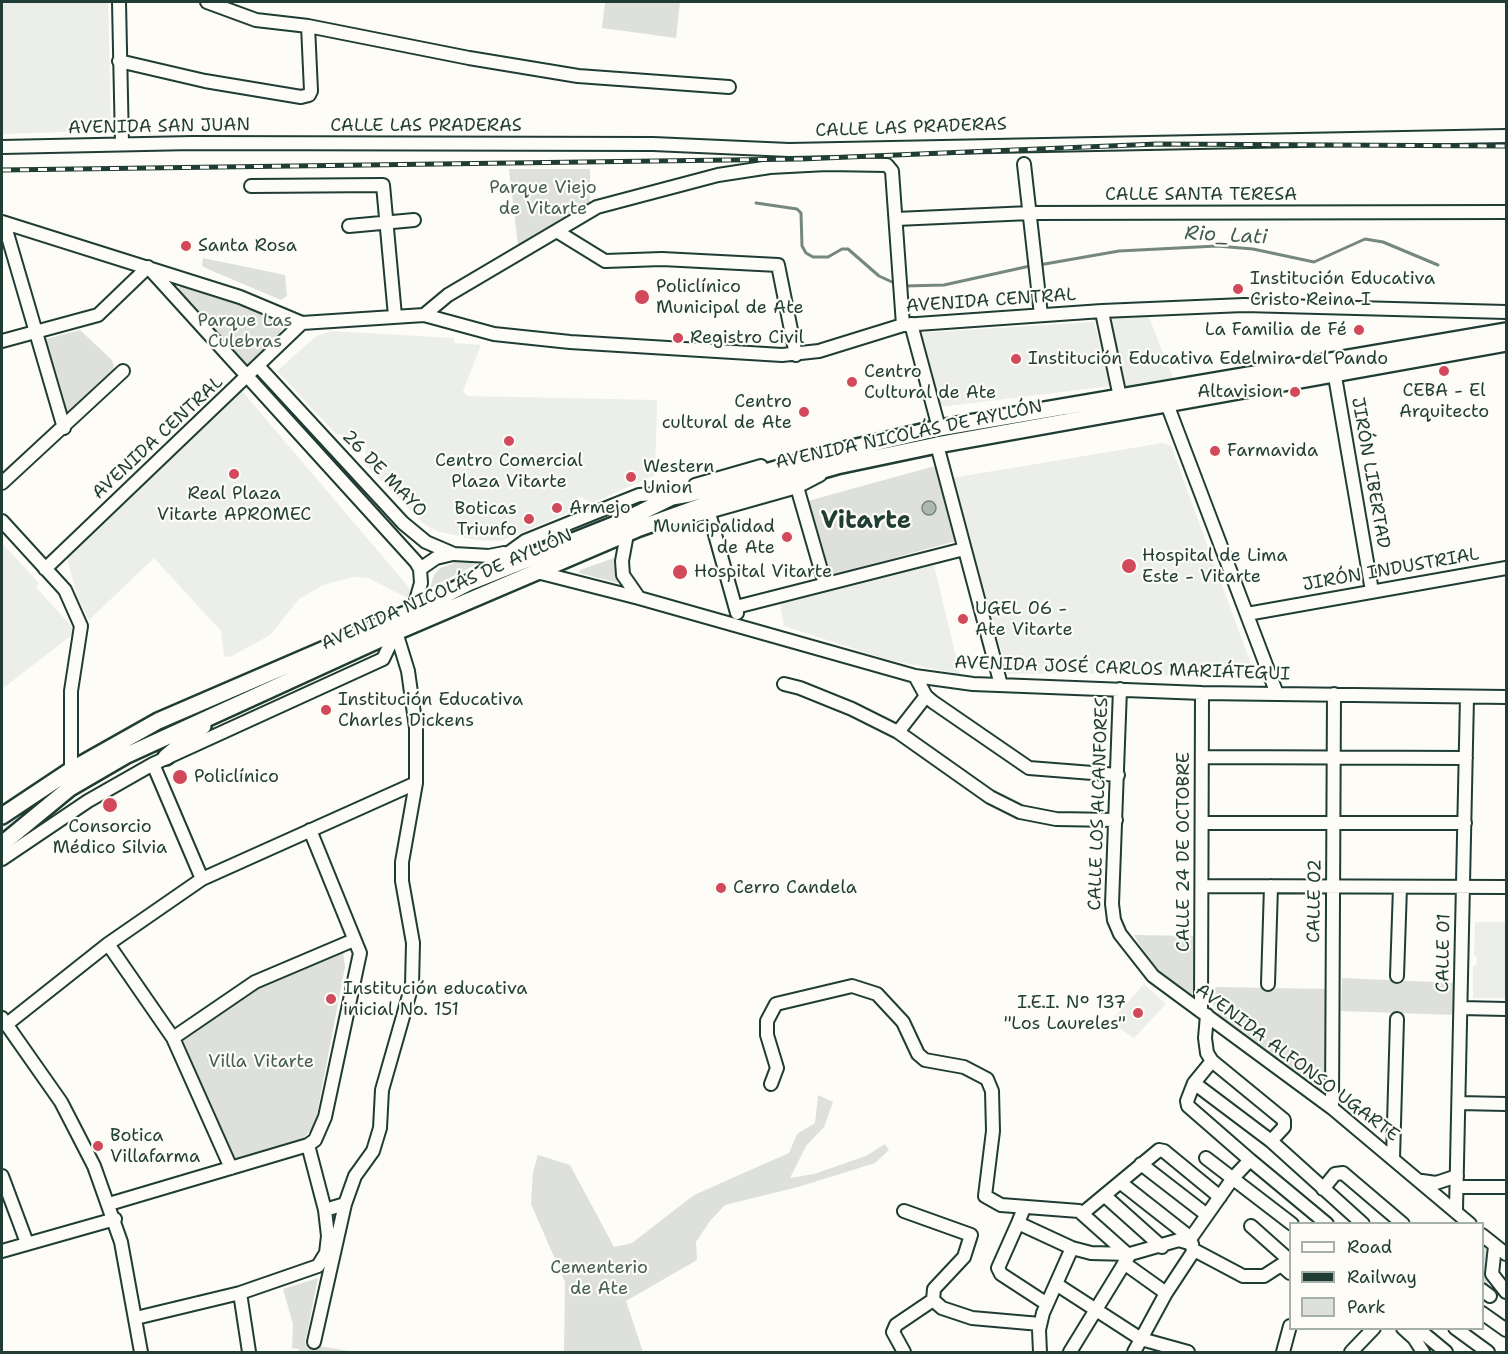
<!DOCTYPE html>
<html>
<head>
<meta charset="utf-8">
<style>
  body { margin:0 }
  #map { position:relative; width:1508px; height:1354px; overflow:hidden; background:#fdfcf7; font-family:"Shantell Sans",sans-serif }
  canvas { display:block }
  .frame { position:absolute; inset:0; border:3px solid #1f3d34; pointer-events:none }
  .legend { position:absolute; left:1289px; top:1222px; width:195px; height:108px; box-sizing:border-box; background:#fdfcf7; border:2px solid #a4b0a9; margin:0; padding:8px 10px; list-style:none; font-size:18px; color:#1f3d34 }
  .legend li { display:flex; align-items:center; gap:12px; height:30px }
  .legend b { width:30px; border:2px solid #a4b0a9 }
</style>
</head>
<body>
<div id="map">
<canvas width="1508" height="1354"></canvas>
<div class="frame"></div>
<ul class="legend">
<li><b style="height:8px;background:#fdfcf7"></b>Road</li>
<li><b style="height:8px;background:#1f3d34"></b>Railway</li>
<li><b style="height:16px;background:#dde0db"></b>Park</li>
</ul>
</div>
<script>
const context = document.querySelector('canvas').getContext('2d');
context.lineJoin = 'round';
function fill(path, color) { context.fillStyle = color; context.fill(path, 'evenodd'); }
const shape = rows => new Path2D(rows.map(r => 'M' + r).join(''));
function trace(path, color, width, dash) { context.strokeStyle = color; context.lineWidth = width; context.lineCap = dash ? 'butt' : 'round'; context.setLineDash(dash || []); context.stroke(path); }
function label(font, color, halo, rows, align = 'center') {
  context.font = font + ' "Shantell Sans",sans-serif'; context.lineWidth = 4.5; context.setLineDash([]); context.textBaseline = 'middle'; context.strokeStyle = halo; context.fillStyle = color; for (const [text, x, y, turn = 0] of rows) {
    context.save(); context.translate(x, y); context.rotate((+turn || 0) * Math.PI / 180); context.textAlign = isNaN(turn) ? turn : align; if (halo) context.strokeText(text, 0, 0); context.fillText(text, 0, 0); context.restore();
  }
}
const built = shape([
  [2,2,108,2,111,123,93,131,2,134],
  [1148,315,1173,378,1126,386,1109,318],
  [1094,322,1112,386,940,407,919,333],
  [330,331,454,338,454,343,481,345,463,391,467,396,657,400,655,475,592,503,579,496,572,511,501,541,476,540,440,532,425,525,365,464,366,445,357,436,336,434,277,371,315,337],
  [242,391,412,591,407,598,368,578,354,577,323,585,299,599,270,635,230,657,224,656,221,631,154,558,89,620,77,596,67,558],
  [1163,443,1171,446,1252,667,1250,678,1071,673,1008,674,951,478],
  [2,543,39,583,36,587,72,627,72,635,2,689],
  [934,565,960,674,889,660,784,626,780,604],
  [1475,922,1506,922,1506,998,1473,998,1473,965,1476,965,1477,957,1474,956],
  [1144,984,1166,1004,1134,1038,1110,1022]
]);
const green = shape([
  [605,2,680,2,676,38,602,28],
  [509,169,590,169,590,206,518,245],
  [203,258,285,275,287,296,281,300,210,270,202,266],
  [189,283,278,318,282,328,280,333,249,365,242,365,177,294,178,288],
  [80,330,112,360,115,370,65,419,46,339],
  [935,466,956,541,828,576,808,501],
  [614,558,618,583,579,573,580,570],
  [461,561,477,564,430,588,434,575,440,568],
  [1134,935,1196,936,1194,994,1187,996,1155,970],
  [343,950,345,967,315,1124,304,1138,234,1160,182,1038,255,990],
  [1342,978,1457,983,1455,1015,1341,1011],
  [1216,987,1329,989,1328,1098,1218,1014,1209,997],
  [818,1095,833,1102,824,1127,806,1146,790,1178,814,1174,866,1156,885,1144,889,1150,875,1163,798,1187,725,1205,710,1221,696,1242,697,1260,626,1301,643,1352,564,1352,565,1282,531,1204,533,1172,538,1155,570,1165,614,1247,632,1243,694,1195,789,1153,797,1134,815,1123],
  [1482,1241,1486,1245,1487,1272,1490,1281,1484,1287],
  [318,1278,305,1344,356,1352,299,1352,299,1349,292,1348,293,1324,283,1289]
]);
const water = shape([
  '922 508a7 7 0 1 1 14 0a7 7 0 1 1-14 0Z'
]);
const stream = shape([
  [756,203,797,209,801,213,802,246,806,253,813,257,828,257,842,249,848,249,879,276,892,282],
  [1039,265,1119,251,1217,246,1253,249,1314,262,1365,239,1383,242,1438,265],
  [905,286,944,285,1030,266]
]);
const minor = shape([
  [119,2,122,144],
  [207,2,256,20,308,26,469,58,578,76,729,87],
  [119,61,205,81,301,97,309,95,311,91,308,26],
  [2,147,192,143,653,144,789,150,1506,136],
  [1024,164,1041,315],
  [251,186,383,185,395,316],
  [896,219,1030,213,1506,212],
  [2,222,240,297,302,323],
  [4,223,64,428],
  [349,226,414,220],
  [558,232,605,261,662,259,778,265,796,355],
  [148,267,416,562,420,569,421,583,413,611],
  [424,315,448,295,597,207,718,175,770,167,827,164,887,165,892,171,903,325],
  [1103,317,1120,397],
  [911,324,939,428],
  [2,341,98,315,148,267],
  [1333,365,1372,591],
  [259,367,403,523,426,542,454,554,489,556,504,553],
  [1167,404,1277,694],
  [937,445,1001,685],
  [2,483,123,371],
  [695,485,761,466],
  [797,487,825,584],
  [709,513,737,613],
  [680,520,797,487,820,475],
  [2,521,65,590,81,626,71,691,71,770],
  [627,534,622,561,623,575,639,598],
  [45,569,302,323,424,315,494,334,570,342,782,355,819,351,903,325,1102,311,1244,305,1506,312],
  [420,569,436,558,453,554],
  [537,572,639,598,915,676,973,684,1202,693,1506,697],
  [478,575,525,541,614,505,639,495,658,494,672,497,676,494],
  [736,607,964,549],
  [1247,614,1506,568],
  [915,676,926,696,933,702,1029,768,1118,775],
  [784,684,800,688,852,709,898,732,990,797,1020,812,1056,819,1116,820],
  [1120,689,1112,904,1114,920,1120,934,1153,976,1332,1108,1470,1224],
  [898,732,926,696],
  [1202,757,1466,758],
  [153,764,202,879],
  [1202,823,1465,823],
  [2,859,88,801,153,764,383,659,396,632],
  [1202,886,1506,887],
  [108,944,173,1038,231,1168],
  [1397,976,1400,887],
  [1268,984,1271,886],
  [1461,1008,1506,1009],
  [1201,1011,1202,693],
  [1207,1015,1205,1038,1207,1053,1212,1061,1284,1120,1284,1127,1271,1141],
  [2,1018,61,1102,94,1166,121,1242,141,1352],
  [7,1024,108,944,202,879,416,783],
  [173,1038,255,982,354,940],
  [1212,1061,1194,1083,1271,1141,1363,1224],
  [771,1084,777,1068,767,1035,767,1021,776,1004,852,986,877,994,903,1022,918,1054,925,1060,964,1067,987,1079,992,1091,993,1131,985,1196,1001,1205,1079,1211,1125,1252],
  [1459,1103,1506,1104],
  [1332,1108,1334,694],
  [1206,1158,1292,1224],
  [1393,1158,1397,1019],
  [1250,1160,1327,1224],
  [1141,1164,1207,1215],
  [2,1176,27,1243],
  [1422,1181,1436,1183,1457,1176],
  [1121,1183,1191,1238],
  [1457,1187,1506,1187],
  [1323,1189,1335,1174,1343,1173,1403,1224],
  [1105,1196,1162,1247],
  [109,1204,308,1145,315,1140,325,1117,360,953,310,830],
  [1024,1208,1018,1223,1072,1248,1091,1253,1130,1254,1179,1240,1192,1244,1193,1252,1166,1293,1134,1352],
  [325,1210,345,1204,355,1176,373,1151,380,1128,382,1090,412,985,413,943,402,881,402,862,416,783,416,728,408,671,396,632],
  [1456,1210,1467,697],
  [904,1211,971,1235,964,1257,934,1289,933,1300,942,1308,972,1318,1040,1324],
  [1083,1213,1159,1150,1164,1151,1220,1197],
  [1018,1223,998,1268,1001,1274,1047,1304],
  [1251,1226,1287,1258],
  [1482,1235,1506,1254],
  [1188,1242,1233,1178,1250,1160,1188,1106,1187,1101,1194,1083],
  [1495,1246,1492,1274,1506,1292],
  [1194,1250,1243,1276,1264,1276,1281,1265,1290,1273],
  [2,1251,115,1219],
  [1124,1263,1166,1293],
  [1056,1284,1141,1339,1188,1352],
  [1482,1290,1490,1296],
  [240,1293,249,1352],
  [1482,1313,1506,1330],
  [136,1318,240,1293,318,1266,326,1253,328,1236,325,1210,308,1145],
  [1403,1328,1414,1338,1423,1352],
  [1417,1328,1446,1352],
  [1455,1328,1488,1352],
  [314,1342,345,1204],
  [904,1352,893,1332,896,1325,933,1300],
  [1040,1352,1039,1330,1043,1313,1072,1248],
  [1070,1352,1130,1254],
  [1283,1352,1290,1326],
  [1351,1352,1374,1328]
]);
const major = shape([
  [166,757,203,726],
  [2,816,71,770,158,721,413,611,468,583,621,522,672,497,689,494,835,452,939,428,1506,331],
  [2,844,70,788,125,756,396,632,637,529,727,497,837,466,937,445,1506,343]
]);
const rail = shape([
  [2,170,801,159,1157,144,1506,146]
]);
const markers = [
  [186,246,6,"#d1495b"],
  [1238,289,6,"#d1495b"],
  [642,297,8,"#d1495b"],
  [1359,330,6,"#d1495b"],
  [678,338,6,"#d1495b"],
  [1016,359,6,"#d1495b"],
  [1444,371,6,"#d1495b"],
  [852,382,6,"#d1495b"],
  [1295,392,6,"#d1495b"],
  [804,412,6,"#d1495b"],
  [509,441,6,"#d1495b"],
  [1215,451,6,"#d1495b"],
  [234,474,6,"#d1495b"],
  [631,477,6,"#d1495b"],
  [557,508,6,"#d1495b"],
  [529,519,6,"#d1495b"],
  [787,537,6,"#d1495b"],
  [1129,566,8,"#d1495b"],
  [680,572,8,"#d1495b"],
  [963,619,6,"#d1495b"],
  [326,710,6,"#d1495b"],
  [180,777,8,"#d1495b"],
  [110,805,8,"#d1495b"],
  [721,888,6,"#d1495b"],
  [331,999,6,"#d1495b"],
  [1138,1013,6,"#d1495b"],
  [98,1146,6,"#d1495b"]
];
const streetNames = [
  ["CALLE LAS PRADERAS",426,126],
  ["AVENIDA SAN JUAN",159,127,-1],
  ["CALLE LAS PRADERAS",911,128,-2],
  ["CALLE SANTA TERESA",1201,195],
  ["AVENIDA CENTRAL",991,301,-4],
  ["AVENIDA NICOLÁS DE AYLLÓN",909,435,-12],
  ["AVENIDA CENTRAL",158,438,-43],
  ["JIRÓN LIBERTAD",1370,473,80],
  ["26 DE MAYO",384,474,46],
  ["JIRÓN INDUSTRIAL",1391,570,-10],
  ["AVENIDA NICOLÁS DE AYLLÓN",447,590,-24],
  ["AVENIDA JOSÉ CARLOS MARIÁTEGUI",1122,669,2],
  ["CALLE LOS ALCANFORES",1099,804,-88],
  ["CALLE 24 DE OCTOBRE",1184,852,-90],
  ["CALLE 02",1315,901,-89],
  ["CALLE 01",1444,953,-89],
  ["AVENIDA ALFONSO UGARTE",1297,1063,37]
];
const parkNames = [
  ["Parque Viejo",543,188],
  ["de Vitarte",543,209],
  ["Parque Las",245,321],
  ["Culebras",245,342],
  ["Villa Vitarte",261,1062],
  ["Cementerio",599,1268],
  ["de Ate",599,1289]
];
const poiNames = [
  ["Santa Rosa",198,246],
  ["Institución Educativa",1250,279],
  ["Cristo Reina I",1250,300],
  ["Policlínico",656,287],
  ["Municipal de Ate",656,308],
  ["La Familia de Fé",1347,330,"right"],
  ["Registro Civil",690,338],
  ["Institución Educativa Edelmira del Pando",1028,359],
  ["Centro",864,372],
  ["Cultural de Ate",864,393],
  ["CEBA - El",1444,391,"center"],
  ["Arquitecto",1444,412,"center"],
  ["Altavision",1283,392,"right"],
  ["Centro",792,402,"right"],
  ["cultural de Ate",792,423,"right"],
  ["Farmavida",1227,451],
  ["Centro Comercial",509,461,"center"],
  ["Plaza Vitarte",509,482,"center"],
  ["Western",643,467],
  ["Union",643,488],
  ["Real Plaza",234,494,"center"],
  ["Vitarte APROMEC",234,515,"center"],
  ["Armejo",569,508],
  ["Boticas",517,509,"right"],
  ["Triunfo",517,530,"right"],
  ["Municipalidad",775,527,"right"],
  ["de Ate",775,548,"right"],
  ["Hospital de Lima",1142,556],
  ["Este - Vitarte",1142,577],
  ["Hospital Vitarte",694,572],
  ["UGEL 06 -",975,609],
  ["Ate Vitarte",975,630],
  ["Institución Educativa",338,700],
  ["Charles Dickens",338,721],
  ["Policlínico",194,777],
  ["Consorcio",110,827,"center"],
  ["Médico Silvia",110,848,"center"],
  ["Cerro Candela",733,888],
  ["Institución educativa",343,989],
  ["inicial No. 151",343,1010],
  ["I.E.I. N° 137",1126,1003,"right"],
  ["\"Los Laureles\"",1126,1024,"right"],
  ["Botica",110,1136],
  ["Villafarma",110,1157]
];
const waterNames = [
  ["Rio_Lati",1226,236,3]
];
const districtNames = [
  ["Vitarte",866,522]
];
fill(built, '#eceee9');
fill(green, '#dde0db');
fill(water, '#aeb8b1');
trace(water, '#75877f', 1.5);
trace(stream, '#75877f', 3);
trace(minor, '#1f3d34', 16);
trace(major, '#1f3d34', 20);
trace(minor, '#fdfcf7', 12);
trace(major, '#fdfcf7', 15);
trace(rail, '#1f3d34', 5);
trace(rail, '#fdfcf7', 3, [9]);
for (const [x, y, r, color] of markers) { const dot = new Path2D(); dot.arc(x, y, r, 0, 2 * Math.PI); context.fillStyle = color; context.fill(dot); trace(dot, '#fdfcf7', 2); }
label('18px', '#1f3d34', '#fdfcf7', streetNames);
label('18px', '#455e55', '#fdfcf7', parkNames);
label('18px', '#1f3d34', '#fdfcf7', poiNames, 'left');
label('italic 20px', '#435c53', '#fdfcf7', waterNames);
label('bold 24px', '#1f3d34', '#fdfcf7', districtNames);
</script>
</body>
</html>
